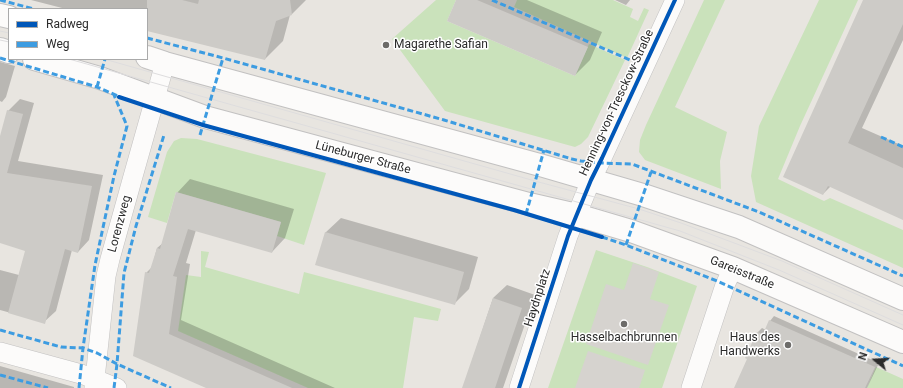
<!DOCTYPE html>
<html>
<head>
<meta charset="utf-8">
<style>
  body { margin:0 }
  #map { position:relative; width:903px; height:388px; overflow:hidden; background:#e8e5e0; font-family:Roboto,sans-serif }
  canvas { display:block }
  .legend { position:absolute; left:8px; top:8px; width:140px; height:52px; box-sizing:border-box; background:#fff; border:1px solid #aaa; margin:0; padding:5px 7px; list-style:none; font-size:12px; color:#2b2b2b }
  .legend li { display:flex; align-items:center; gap:8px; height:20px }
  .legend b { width:20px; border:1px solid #aaa }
  .north { position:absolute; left:855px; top:340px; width:40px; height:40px; -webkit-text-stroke:3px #fff; paint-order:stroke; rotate:288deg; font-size:11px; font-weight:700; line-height:16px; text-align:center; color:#2b2b2b }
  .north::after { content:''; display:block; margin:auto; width:14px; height:18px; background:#2b2b2b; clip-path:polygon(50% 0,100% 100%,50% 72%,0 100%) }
</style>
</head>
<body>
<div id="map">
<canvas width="903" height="388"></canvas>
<ul class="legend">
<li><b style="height:5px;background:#0057b8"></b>Radweg</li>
<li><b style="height:5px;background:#3d9ce1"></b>Weg</li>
</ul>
<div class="north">N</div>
</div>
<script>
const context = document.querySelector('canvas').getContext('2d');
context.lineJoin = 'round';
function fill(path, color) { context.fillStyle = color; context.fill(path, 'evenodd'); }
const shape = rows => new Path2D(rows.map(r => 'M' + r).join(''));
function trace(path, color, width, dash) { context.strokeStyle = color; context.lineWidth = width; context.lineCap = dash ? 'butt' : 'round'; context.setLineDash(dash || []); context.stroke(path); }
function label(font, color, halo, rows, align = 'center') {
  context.font = font + ' Roboto,sans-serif'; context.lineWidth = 3; context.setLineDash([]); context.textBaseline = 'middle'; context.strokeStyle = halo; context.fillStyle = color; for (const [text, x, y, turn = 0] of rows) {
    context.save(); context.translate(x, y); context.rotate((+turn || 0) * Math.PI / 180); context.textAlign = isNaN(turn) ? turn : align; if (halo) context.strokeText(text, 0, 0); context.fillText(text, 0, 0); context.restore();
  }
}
const green = shape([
  [436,0,456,0,447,21,575,76,589,44,625,60,588,137,581,144,575,147,445,111,392,39],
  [517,0,613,0,633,9,630,17,638,21,644,8,649,10,627,58,514,7],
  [704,0,725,0,675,107,727,132,720,161,721,189,645,160,639,152,640,140,646,125],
  [819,0,858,0,800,126,778,179,824,201,830,198,903,230,903,268,756,202,751,176,759,126],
  [181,138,197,139,326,173,304,245,277,236,281,222,176,192,167,223,148,217,167,152,174,141],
  [596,250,647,267,697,286,662,388,548,388],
  [201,251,209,252,205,267,299,294,304,272,441,309,438,321,414,317,403,388,308,388,178,331,186,275,201,277],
  [876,367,903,379,903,388,867,388]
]);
const plaza = shape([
  [633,263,659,272,650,299,669,305,648,365,586,344,606,284,624,290],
  [588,351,645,370,639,388,575,388]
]);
const shadow = shape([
  [31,0,306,0,292,14,290,15,283,41,265,59,147,30,147,9,66,9],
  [457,0,527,0,602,32,590,60,575,75],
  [615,0,630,0,626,5],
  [864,0,903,0,903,40,862,128,903,146,903,219,831,186,823,194],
  [0,62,15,66,6,97,2,102,0,101],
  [20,99,34,103,18,161,103,175,89,240,78,252,72,250,56,311,44,322,0,310,0,270,19,275,26,250,0,242,0,139,8,111],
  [190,179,294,209,285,238,272,252,196,230,186,263,190,264,181,320,335,388,208,388,134,355,146,273,152,267,157,248,163,243,177,193],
  [341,218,478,257,469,289,454,304,325,233],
  [507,285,535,295,503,388,463,388,493,298],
  [774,316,879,363,867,388,735,388,748,359,758,332,762,328,766,330,770,321],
  [0,366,74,387,74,388,0,388]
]);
const building = shape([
  [147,0,182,0,198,4,199,0,290,0,292,15,276,21,265,60,147,31],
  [456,0,477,0,588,47,575,76,447,21],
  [863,0,903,0,903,24,848,143,903,168,903,220,828,186,823,195,783,177],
  [7,110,23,114,7,173,92,186,78,253,65,249,45,324,8,313,25,251,0,243,0,136],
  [176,192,281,222,272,253,188,229,173,276,177,277,169,334,292,388,206,388,133,356,145,272,149,273,157,248,160,249],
  [325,232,464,272,455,305,315,265],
  [493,298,522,308,507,352,495,388,462,388],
  [769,320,875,367,865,388,734,388,747,359,745,358,757,332,763,334]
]);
const street = shape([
  [0,352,81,374,95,379,117,388],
  [94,388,106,276,110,259,132,180,165,63],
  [519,388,568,236,591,180,602,158,675,0],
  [691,388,725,285,733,268]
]);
const secondary = shape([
  [0,15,9,17],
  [0,49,9,52],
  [147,57,165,63,540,165,643,195,739,227,903,299],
  [34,59,100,78,205,117,529,204,577,215,631,231,733,268,903,342]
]);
const tram = shape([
  [0,31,9,33],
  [0,40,9,42],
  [69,59,680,231,779,270,903,325],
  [104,59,535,181,639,209,681,223,782,261,903,315]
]);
const quiet = shape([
  [0,0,34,9],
  [492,0,630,60],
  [147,38,223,58,444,120,572,159,581,161,600,163,632,164,759,212,903,276],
  [0,58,97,87,118,96],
  [97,87,105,59],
  [200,135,223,58],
  [881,137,903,147],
  [526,214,544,150],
  [602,237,626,245,717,281,903,366],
  [626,245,651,172],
  [0,330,61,347,83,348,97,353,117,364,171,388],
  [0,375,48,388],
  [79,388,83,348,95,265,114,176,127,126,114,95],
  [114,388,117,364,124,273,136,226,164,135]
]);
const cycleway = shape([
  [119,97,203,125,514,210,602,237],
  [519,388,568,236,591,180,602,158,675,0]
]);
const markers = [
  [386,45,4,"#6d6c6a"],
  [624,324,4,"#6d6c6a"],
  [788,345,4,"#6d6c6a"]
];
const poiNames = [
  ["Magarethe Safian",394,45],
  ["Hasselbachbrunnen",624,338,"center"],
  ["Haus des",780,338,"right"],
  ["Handwerks",780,352,"right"]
];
const streetNames = [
  ["Henning-von-Tresckow-Straße",617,103,-65],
  ["Lüneburger Straße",363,158,15],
  ["Lorenzweg",120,224,-75],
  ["Gareisstraße",742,273,22],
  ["Haydnplatz",538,298,-72]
];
fill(green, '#cae2bb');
fill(plaza, '#d6d3cf');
fill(shadow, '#0003');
fill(building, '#cdcbc7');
trace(street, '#c2c1c1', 20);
trace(secondary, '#c2c1c1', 24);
trace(street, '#fcfbfa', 19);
trace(secondary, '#fcfbfa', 22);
trace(tram, '#deddde', 1);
trace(quiet, '#3d9ce1', 3, [6, 3]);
trace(cycleway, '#0057b8', 4);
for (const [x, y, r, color] of markers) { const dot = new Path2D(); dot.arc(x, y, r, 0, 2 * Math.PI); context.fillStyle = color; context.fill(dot); trace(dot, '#fff', 1.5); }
label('12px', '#2b2b2b', '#fff', poiNames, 'left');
label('12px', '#2b2b2b', '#fff', streetNames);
</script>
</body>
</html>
